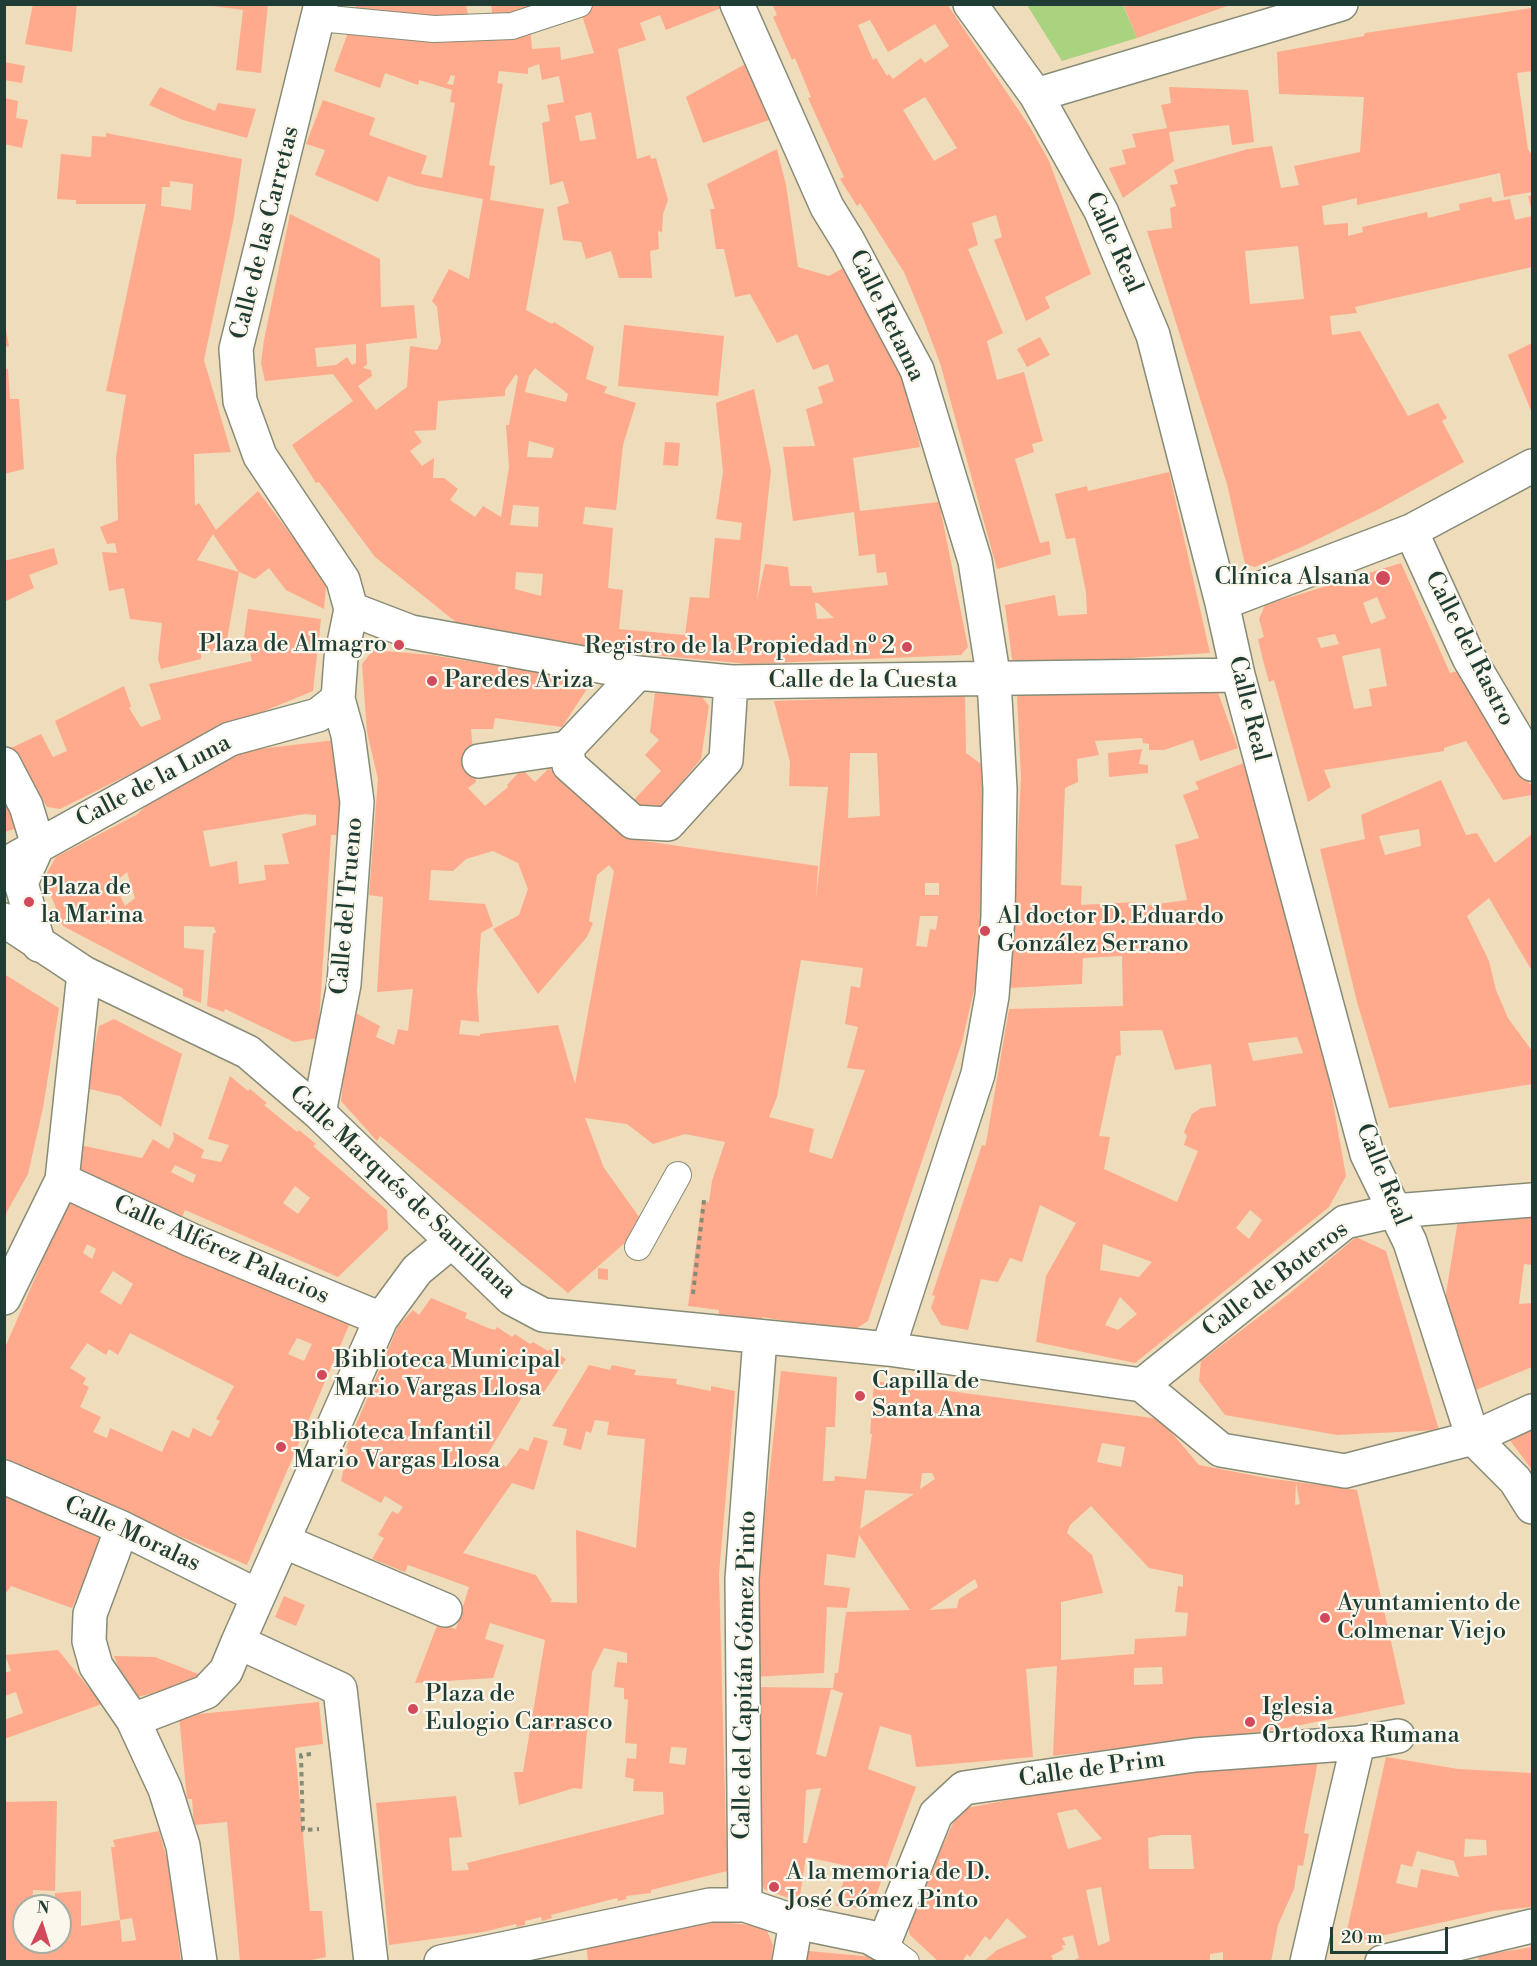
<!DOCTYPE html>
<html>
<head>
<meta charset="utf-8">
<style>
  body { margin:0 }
  #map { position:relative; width:1537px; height:1966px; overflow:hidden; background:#efdcba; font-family:"Libre Bodoni",serif }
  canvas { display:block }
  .frame { position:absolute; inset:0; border:6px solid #1f3d34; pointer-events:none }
  .north { position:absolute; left:12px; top:1894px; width:60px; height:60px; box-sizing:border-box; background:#fbf7ec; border:2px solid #a3ada2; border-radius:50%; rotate:4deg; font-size:16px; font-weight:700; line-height:24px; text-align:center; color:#1f3d34 }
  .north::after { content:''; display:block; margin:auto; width:21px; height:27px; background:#d1495b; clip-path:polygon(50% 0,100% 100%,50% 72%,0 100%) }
  .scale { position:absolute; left:1330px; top:1927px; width:118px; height:27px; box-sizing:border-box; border:3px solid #1f3d34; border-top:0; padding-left:8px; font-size:18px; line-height:21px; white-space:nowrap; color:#1f3d34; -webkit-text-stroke:4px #fbf7ec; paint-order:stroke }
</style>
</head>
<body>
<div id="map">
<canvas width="1537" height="1966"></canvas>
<div class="frame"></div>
<div class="north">N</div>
<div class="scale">20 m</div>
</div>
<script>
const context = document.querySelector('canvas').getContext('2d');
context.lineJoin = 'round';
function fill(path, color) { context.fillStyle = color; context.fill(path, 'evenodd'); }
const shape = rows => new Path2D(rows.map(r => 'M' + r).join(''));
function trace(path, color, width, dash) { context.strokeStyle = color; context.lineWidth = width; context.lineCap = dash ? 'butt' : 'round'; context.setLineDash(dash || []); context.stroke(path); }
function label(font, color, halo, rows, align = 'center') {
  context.font = font + ' "Libre Bodoni",serif'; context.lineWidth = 4.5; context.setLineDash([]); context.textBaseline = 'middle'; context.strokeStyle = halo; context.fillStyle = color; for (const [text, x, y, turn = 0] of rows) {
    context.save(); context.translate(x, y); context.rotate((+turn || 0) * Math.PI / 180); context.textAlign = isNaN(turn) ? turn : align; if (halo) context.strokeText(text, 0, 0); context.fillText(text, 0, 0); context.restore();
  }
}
const green = shape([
  [1027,5,1123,5,1137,38,1062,61]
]);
const building = shape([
  [33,4,77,4,72,52,25,44],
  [198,4,268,4,261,73,236,70,243,10],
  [356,4,466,4,469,21,356,17],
  [491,4,529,4,530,12,493,20],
  [592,4,719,4,721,8,666,30,660,15,640,23,646,40,618,49,637,159,650,155,651,159,656,158,668,200,663,214,662,232,658,231,659,249,650,251,652,278,619,278,611,251,586,259,581,242,563,240,557,207,569,203,563,181,550,185,542,123,550,121,547,105,564,102,559,76,542,80,539,64,528,68,528,74,499,71,497,83,503,84,489,165,495,166,490,200,544,209,526,310,552,324,554,322,594,347,586,379,607,387,604,393,636,403,623,445,616,510,585,507,583,524,613,528,608,588,623,590,619,629,685,635,690,597,709,598,715,538,740,540,742,523,716,519,723,472,716,403,754,389,771,470,757,600,765,564,788,567,790,586,811,586,813,593,888,585,886,572,877,573,875,554,859,556,854,512,793,521,783,447,815,446,806,409,823,403,818,387,834,381,828,364,813,370,797,334,777,343,750,294,735,297,724,249,716,249,710,209,715,209,707,184,777,149,786,185,798,267,829,276,845,267,902,378,919,441,920,447,853,458,860,511,939,502,968,647,961,655,749,664,548,645,457,623,375,557,319,482,316,483,292,445,353,401,333,374,265,381,261,363,264,340,290,214,380,259,381,307,414,305,417,338,366,344,367,364,363,368,371,370,372,376,358,386,376,410,407,387,410,346,437,350,441,342,437,307,432,301,449,269,469,279,483,199,416,186,388,176,378,202,315,175,325,150,306,144,323,100,375,118,369,135,427,156,421,174,442,178,455,103,450,102,452,90,419,80,418,85,385,73,380,88,334,71,351,24,530,25,532,49,560,47,561,60,594,53,580,9],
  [451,75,455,76,453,85,447,84],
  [591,112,596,139,580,141,575,116],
  [356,344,356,363,352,365,347,357,336,365,317,367,315,348],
  [535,368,568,394,566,402,525,392,529,376],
  [516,374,518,377,509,425,506,425,509,467,501,517,483,506,475,517,450,500,458,489,444,478,433,478,434,458,422,466,410,451,422,442,414,431,436,430,438,401,505,396,505,390],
  [529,441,554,448,552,458,527,457],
  [513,505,539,507,538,527,510,525],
  [516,572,543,574,541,596,515,589],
  [815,603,818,603,834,618,817,619],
  [772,4,947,4,1030,127,1049,161,1091,274,1045,297,1050,308,1026,321,994,240,1002,237,996,215,972,223,978,245,968,249,1003,333,987,341,997,380,1024,372,1031,398,1043,441,1032,444,1034,452,1015,459,1040,543,1049,541,1051,554,997,569,940,363,923,318,904,272,860,203,857,206,840,179,844,177,808,98,811,97,795,58,792,60,773,17,777,15],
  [870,20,888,52,935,24,949,46,925,63,921,58,893,79,889,74,887,76,876,58,873,60,858,25],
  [925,97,957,148,934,161,903,110],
  [1123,4,1230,4,1230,5,1137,38],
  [1532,8,1532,71,1517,73,1528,149,1532,156,1532,192,1504,197,1500,173,1357,205,1357,198,1322,206,1324,225,1348,223,1348,236,1363,232,1362,227,1427,212,1428,218,1460,210,1459,204,1491,197,1493,202,1510,199,1515,220,1532,216,1532,267,1355,307,1357,313,1330,316,1332,335,1360,331,1408,416,1438,403,1447,418,1442,421,1464,462,1379,509,1304,546,1255,567,1245,564,1227,484,1147,231,1172,228,1170,208,1176,206,1170,185,1178,184,1174,170,1248,149,1272,146,1281,188,1299,185,1294,166,1360,152,1364,97,1279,94,1277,52,1364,36,1365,33],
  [1298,246,1304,299,1250,304,1245,251],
  [4,62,25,66,22,83,4,80],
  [747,63,769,120,703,143,686,97],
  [160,87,215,111,218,103,256,109,247,138,183,120,149,105],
  [1169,87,1248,90,1254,142,1232,145,1229,125,1169,132,1174,161,1123,198,1109,168,1126,164,1122,150,1136,147,1132,134,1167,128,1161,105,1171,103],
  [4,98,18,101,16,118,28,120,22,148,4,144],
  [106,133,242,159,234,217,204,360,231,452,194,454,195,506,199,503,216,530,258,491,320,573,326,586,324,609,286,590,269,568,255,579,239,572,213,534,197,560,239,572,225,651,201,651,201,659,161,669,158,659,162,623,130,619,124,588,109,591,102,552,117,553,115,543,107,544,100,527,118,520,116,457,126,395,106,391,146,204,76,204,76,200,57,199,61,154,91,157,92,136,106,137],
  [170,181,193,184,191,210,161,206,162,187,170,187],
  [1528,196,1532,196,1532,212],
  [4,320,9,346,4,347],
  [624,325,724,336,718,396,618,386],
  [1040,337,1050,355,1027,367,1017,349],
  [1532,343,1532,413,1508,355],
  [4,369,8,369,10,399,19,399,24,469,4,474],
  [665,442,680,443,678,466,663,465],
  [1169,472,1210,653,1018,665,1012,659,1005,605,1055,595,1058,616,1087,614,1086,592,1075,538,1066,539,1055,494,1087,486,1088,491],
  [54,548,58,564,29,575,34,588,4,602,4,561],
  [1401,563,1450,673,1462,670,1532,787,1532,795,1503,800,1466,741,1444,748,1444,751,1324,770,1331,787,1308,802,1274,680,1269,682,1263,660,1258,639,1264,637,1259,619,1265,605],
  [1377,597,1386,618,1371,624,1363,603],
  [1335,634,1339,644,1321,648,1317,638],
  [1380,648,1387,686,1369,689,1372,706,1354,709,1342,656],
  [248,609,321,619,313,691,216,731,60,809,47,807,11,748,41,734,53,757,67,751,55,721,124,686,131,706,129,708,141,727,161,719,149,684,252,661,250,652,242,651],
  [373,650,432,655,504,667,582,676,587,689,562,727,495,718,493,729,471,729,476,782,468,788,485,806,508,787,507,785,522,769,535,782,549,768,637,840,818,866,816,900,828,787,789,786,790,762,774,701,965,694,966,753,981,764,983,811,986,916,976,982,962,1042,868,1321,851,1332,762,1317,761,1325,718,1318,719,1310,688,1306,702,1201,709,1202,712,1181,725,1142,685,1134,653,1144,627,1124,585,1118,604,1168,645,1225,568,1293,380,1136,377,1141,341,1101,352,1011,380,1026,376,1037,394,1045,398,1029,408,1031,413,989,377,992,383,897,369,895,378,779,367,732,362,664],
  [850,753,877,753,880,816,848,818],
  [493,851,518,863,528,889,519,915,493,929,538,994,587,937,593,923,589,921,597,875,609,865,614,871,575,1084,558,1025,480,1034,480,1036,459,1034,461,1020,479,1022,477,990,481,933,493,926,485,904,429,900,431,870,453,871,466,859],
  [925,883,939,883,939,895,925,895],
  [920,916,938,916,936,930,930,929,927,947,916,946],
  [801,960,863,968,860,988,851,986,845,1024,858,1027,847,1068,865,1070,832,1159,809,1152,814,1129,769,1117,777,1097],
  [1216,687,1238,748,1200,761,1193,740,1164,750,1149,750,1149,744,1143,743,1142,738,1095,741,1099,755,1077,759,1078,782,1065,788,1061,885,1082,886,1081,905,1135,902,1137,907,1187,900,1175,845,1199,838,1183,795,1199,789,1195,782,1246,762,1258,799,1255,801,1290,905,1306,992,1324,1051,1346,1176,1329,1207,1135,1363,1036,1342,1046,1276,1076,1223,1040,1205,1022,1262,1010,1258,998,1282,981,1279,968,1330,941,1325,931,1308,935,1296,932,1295,982,1145,985,1146,986,1143,1009,1009,1123,1006,1122,956,1083,958,1082,984,1010,988,1021,777,1017,697,1020,694],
  [1162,1030,1175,1070,1211,1064,1215,1098,1216,1106,1201,1108,1192,1114,1184,1132,1187,1136,1184,1145,1198,1151,1177,1202,1104,1169,1110,1137,1099,1136,1116,1056,1121,1055,1120,1031],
  [1297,1037,1303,1053,1253,1061,1248,1043],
  [1250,1210,1262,1220,1249,1239,1236,1228],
  [1103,1244,1125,1252,1152,1262,1139,1277,1100,1270],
  [1120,1297,1137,1314,1118,1330,1105,1325],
  [655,693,702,697,709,706,701,759,659,809,631,803,661,771,645,755,659,740,650,732],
  [336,740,347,835,331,835,318,1038,294,1042,225,1009,224,1012,207,1006,213,934,216,932,214,927,184,926,184,948,204,950,201,1003,183,996,183,989,63,926,44,878,56,857,136,815,170,785,232,752],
  [305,814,316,815,316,825,282,834,289,864,264,865,266,880,239,884,237,861,210,867,203,831],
  [127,872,135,898,125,906,114,883],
  [1142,749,1139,764,1148,765,1148,773,1109,777,1108,753],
  [1441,780,1466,835,1477,833,1495,863,1532,834,1532,971,1489,898,1467,916,1489,961,1496,990,1508,1018,1532,1051,1532,1084,1389,1108,1357,1002,1320,849,1365,839,1361,815],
  [1419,829,1421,846,1385,855,1379,836],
  [4,793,18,828,4,832],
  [4,974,59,1008,43,1108,28,1174,4,1217],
  [114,1019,182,1054,161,1127,120,1096,85,1088,99,1026],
  [230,1076,248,1091,250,1089,267,1103,264,1105,297,1132,299,1130,316,1144,313,1146,387,1210,388,1229,338,1277,185,1210,178,1227,74,1168,75,1144,142,1158,153,1139,169,1149,174,1139,173,1132,204,1150,201,1158,221,1162,229,1145,208,1139],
  [175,1165,196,1175,193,1183,171,1172],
  [295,1186,310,1198,298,1214,283,1203],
  [69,1199,352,1318,247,1565,4,1461,4,1350],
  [87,1244,96,1249,92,1259,83,1253],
  [113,1271,133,1284,121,1305,100,1292],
  [130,1333,234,1386,216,1419,220,1421,211,1437,193,1428,189,1438,172,1430,162,1452,110,1428,107,1438,93,1432,101,1417,80,1407,89,1387,83,1384,86,1378,70,1368,87,1343,106,1355,109,1349,118,1355],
  [297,1338,312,1344,304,1361,288,1354],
  [1532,1214,1532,1265,1524,1264,1519,1304,1532,1303,1532,1367,1476,1390,1444,1306,1458,1220],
  [1356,1237,1386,1251,1439,1430,1337,1435,1225,1415,1199,1381,1201,1361,1289,1294],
  [598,1268,608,1269,608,1280,598,1279],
  [431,1298,467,1313,465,1318,488,1328,495,1330,497,1327,512,1337,515,1334,530,1344,533,1342,548,1351,551,1349,566,1359,540,1398,527,1389,487,1455,506,1467,520,1448,528,1451,534,1437,548,1441,534,1490,512,1483,463,1553,536,1575,552,1600,550,1602,577,1603,576,1530,636,1548,645,1439,607,1435,609,1422,595,1420,591,1433,586,1431,581,1450,563,1445,567,1429,552,1426,589,1365,610,1370,612,1365,636,1370,634,1375,677,1379,676,1384,711,1391,711,1386,735,1391,719,1574,727,1871,651,1890,651,1893,626,1896,627,1899,618,1901,617,1898,551,1915,552,1918,542,1921,541,1917,525,1921,525,1925,517,1927,516,1924,483,1932,389,1945,376,1803,456,1796,462,1837,449,1838,452,1871,469,1870,467,1863,664,1814,663,1792,633,1791,634,1779,625,1777,627,1758,636,1759,637,1744,625,1743,628,1700,624,1699,624,1688,614,1687,617,1662,627,1663,627,1653,604,1648,592,1672,582,1789,574,1788,519,1805,514,1772,523,1772,545,1640,490,1623,485,1639,504,1645,493,1678,415,1683,438,1623,456,1629,469,1587,408,1565,405,1572,372,1559,384,1538,378,1535,392,1511,398,1514,403,1507,385,1496,381,1503,341,1481,348,1449,346,1448,398,1326,413,1310,419,1315],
  [671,1747,687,1748,685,1765,669,1763],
  [781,1371,837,1377,835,1427,826,1427,823,1481,834,1481,835,1476,866,1479,872,1434,870,1434,874,1381,1160,1419,1199,1465,1267,1478,1357,1490,1405,1704,1276,1730,1053,1756,1057,1666,1026,1669,1033,1757,916,1767,911,1735,880,1726,868,1769,916,1787,871,1909,836,1906,848,1866,806,1857,799,1902,764,1889,751,1859,753,1687,833,1688,835,1673,838,1673,846,1612,910,1610,859,1535,855,1558,827,1554,824,1585,850,1588,847,1608,827,1607,824,1673,753,1677,757,1582],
  [1102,1443,1125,1447,1121,1467,1097,1462],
  [922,1473,932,1473,935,1479,920,1489],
  [1296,1483,1300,1504,1295,1505],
  [865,1490,914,1494,860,1529],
  [1091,1506,1149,1568,1183,1575,1183,1587,1178,1586,1175,1612,1188,1613,1186,1636,1135,1639,1134,1654,1061,1660,1061,1602,1103,1593,1092,1555,1067,1533,1070,1525],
  [975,1579,978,1587,959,1599,957,1608,929,1610],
  [1162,1667,1163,1684,1134,1685,1134,1668],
  [831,1689,843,1693,826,1757,816,1754],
  [821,1788,807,1843,803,1843,806,1790],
  [1532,1416,1532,1470,1506,1435],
  [4,1490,105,1532,72,1608,11,1586,4,1596],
  [284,1596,305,1605,296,1626,275,1617],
  [58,1650,102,1704,4,1739,4,1720,23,1713,16,1692,4,1696,4,1673,11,1671,5,1655],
  [114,1656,155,1657,201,1675,193,1685,137,1697,128,1693],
  [319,1702,323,1744,295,1748,310,1911,322,1911,326,1957,300,1962,240,1962,227,1822,194,1825,192,1799,187,1799,179,1716],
  [1386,1757,1458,1769,1532,1773,1532,1907,1493,1911,1358,1941,1347,1930],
  [1465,1839,1486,1840,1487,1855,1464,1857],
  [1417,1851,1454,1861,1459,1877,1421,1869,1417,1888,1396,1883,1401,1864,1412,1867],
  [1318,1761,1304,1833,1309,1834,1303,1866,1298,1865,1294,1889,1278,1925,1271,1962,1223,1962,1223,1952,1210,1954,1210,1962,1070,1962,1079,1958,1073,1935,1062,1938,1066,1945,1061,1946,1064,1949,1051,1956,1053,1959,1051,1962,983,1962,997,1950,1027,1937,1007,1918,990,1940,985,1936,970,1957,967,1954,962,1962,939,1962,910,1935,907,1922,955,1819,967,1808,1039,1794,1197,1771],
  [1076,1809,1102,1839,1068,1849,1057,1813],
  [1162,1835,1191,1835,1194,1869,1149,1869,1148,1838],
  [1101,1887,1110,1941,1098,1946,1086,1890],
  [57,1801,55,1891,33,1890,32,1906,24,1906,24,1942,60,1942,60,1906,54,1906,55,1893,81,1891,81,1926,120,1920,122,1942,136,1940,132,1918,120,1920,111,1847,115,1847,113,1840,159,1831,171,1873,180,1930,177,1931,181,1962,4,1962,4,1802],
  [705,1921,765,1926,773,1945,771,1962,588,1962,586,1941],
  [1532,1947,1532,1962,1479,1962,1478,1956],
  [809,1951,873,1957,879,1962,807,1962]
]);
const path = shape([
  [693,1294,704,1200],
  [311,1754,301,1755,303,1830,319,1829]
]);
const pedestrian = shape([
  [319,18,434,29,512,26,579,4],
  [638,1247,678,1175],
  [883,1945,906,1962]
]);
const minor = shape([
  [737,4,827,207,848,241,917,370,975,561,994,680,1000,789,998,917,992,996,978,1074,888,1349],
  [970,4,1036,95,1101,211,1153,335,1222,603,1238,675,1367,1154,1410,1242,1473,1438,1515,1480,1532,1507],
  [1036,95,1341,4],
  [1411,531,1469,658,1532,764],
  [1222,603,1411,531,1532,466],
  [351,609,411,632,638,673,731,682,1238,675],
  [638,673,567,748,569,765,633,822,668,824,726,760,731,682],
  [479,761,567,748],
  [4,764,26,806,38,845],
  [38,845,21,883,39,945],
  [4,865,230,739,318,715,338,699],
  [4,920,84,973,248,1052,319,1113,511,1298,543,1315,888,1349,1142,1385,1221,1450,1345,1471,1473,1438],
  [319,1113,344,984,357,802,348,735,338,699,341,658,351,609,343,580,260,456,240,401,236,349,321,4],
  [62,1180,191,1240,381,1319],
  [4,1298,62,1180,84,973],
  [1142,1385,1345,1222,1394,1211,1532,1200],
  [4,1477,122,1528,258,1596],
  [122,1528,90,1614,89,1641,96,1666,133,1720,165,1789,183,1846,200,1962],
  [283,1541,445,1610],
  [133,1720,206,1692,226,1671,238,1642],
  [745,1905,742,1579,760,1338],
  [371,1962,340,1689,238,1642,381,1319,417,1270,451,1242],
  [441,1962,710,1905,745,1905,796,1922,869,1937,883,1945,936,1814,964,1788,1195,1755,1358,1743,1398,1736],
  [789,1962,796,1922],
  [1307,1962,1358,1743],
  [1382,1962,1532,1926]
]);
const tertiary = shape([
  [1473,1438,1532,1411]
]);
const markers = [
  [1383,578,8,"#d1495b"],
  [399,645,6,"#d1495b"],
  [907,647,6,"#d1495b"],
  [432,681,6,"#d1495b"],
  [29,902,6,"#d1495b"],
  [985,931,6,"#d1495b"],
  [322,1375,6,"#d1495b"],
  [860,1396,6,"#d1495b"],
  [281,1447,6,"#d1495b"],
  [1325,1618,6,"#d1495b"],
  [413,1709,6,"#d1495b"],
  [1250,1722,6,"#d1495b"],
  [774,1887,6,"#d1495b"]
];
const streetNames = [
  ["Calle de las Carretas",266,233,-76],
  ["Calle Real",1113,243,66],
  ["Calle Retama",886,316,64],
  ["Calle del Rastro",1469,649,63],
  ["Calle de la Cuesta",863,681],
  ["Calle Real",1248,709,76],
  ["Calle de la Luna",154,782,-28],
  ["Calle del Trueno",348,906,-85],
  ["Calle Real",1382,1175,68],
  ["Calle Marqués de Santillana",402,1193,43],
  ["Calle Alférez Palacios",221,1251,24],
  ["Calle de Boteros",1276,1280,-37],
  ["Calle Moralas",132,1535,25],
  ["Calle del Capitán Gómez Pinto",746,1675,-89],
  ["Calle de Prim",1092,1770,-8]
];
const poiNames = [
  ["Clínica Alsana",1370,578,"right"],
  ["Plaza de Almagro",387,645,"right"],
  ["Registro de la Propiedad nº 2",895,647,"right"],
  ["Paredes Ariza",444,681],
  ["Plaza de",41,888],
  ["la Marina",41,916],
  ["Al doctor D. Eduardo",997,917],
  ["González Serrano",997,945],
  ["Biblioteca Municipal",334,1361],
  ["Mario Vargas Llosa",334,1389],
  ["Capilla de",872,1382],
  ["Santa Ana",872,1410],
  ["Biblioteca Infantil",293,1433],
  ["Mario Vargas Llosa",293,1461],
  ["Ayuntamiento de",1337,1604],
  ["Colmenar Viejo",1337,1632],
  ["Plaza de",425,1695],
  ["Eulogio Carrasco",425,1723],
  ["Iglesia",1262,1708],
  ["Ortodoxa Rumana",1262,1736],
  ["A la memoria de D.",786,1873],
  ["José Gómez Pinto",786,1901]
];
fill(green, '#a9d37f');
fill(building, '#ffaa8d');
trace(pedestrian, '#878c77', 28);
trace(minor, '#878c77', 36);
trace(tertiary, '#878c77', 36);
trace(path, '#878c77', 4, [4.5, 4.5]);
trace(pedestrian, '#fff', 26);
trace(minor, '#fff', 33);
trace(tertiary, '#fff', 33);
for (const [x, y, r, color] of markers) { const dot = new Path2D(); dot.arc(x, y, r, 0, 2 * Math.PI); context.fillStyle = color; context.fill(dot); trace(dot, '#fbf7ec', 2); }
label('24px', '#1f3d34', '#fbf7ec', streetNames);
label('24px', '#1f3d34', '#fbf7ec', poiNames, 'left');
</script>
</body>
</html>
